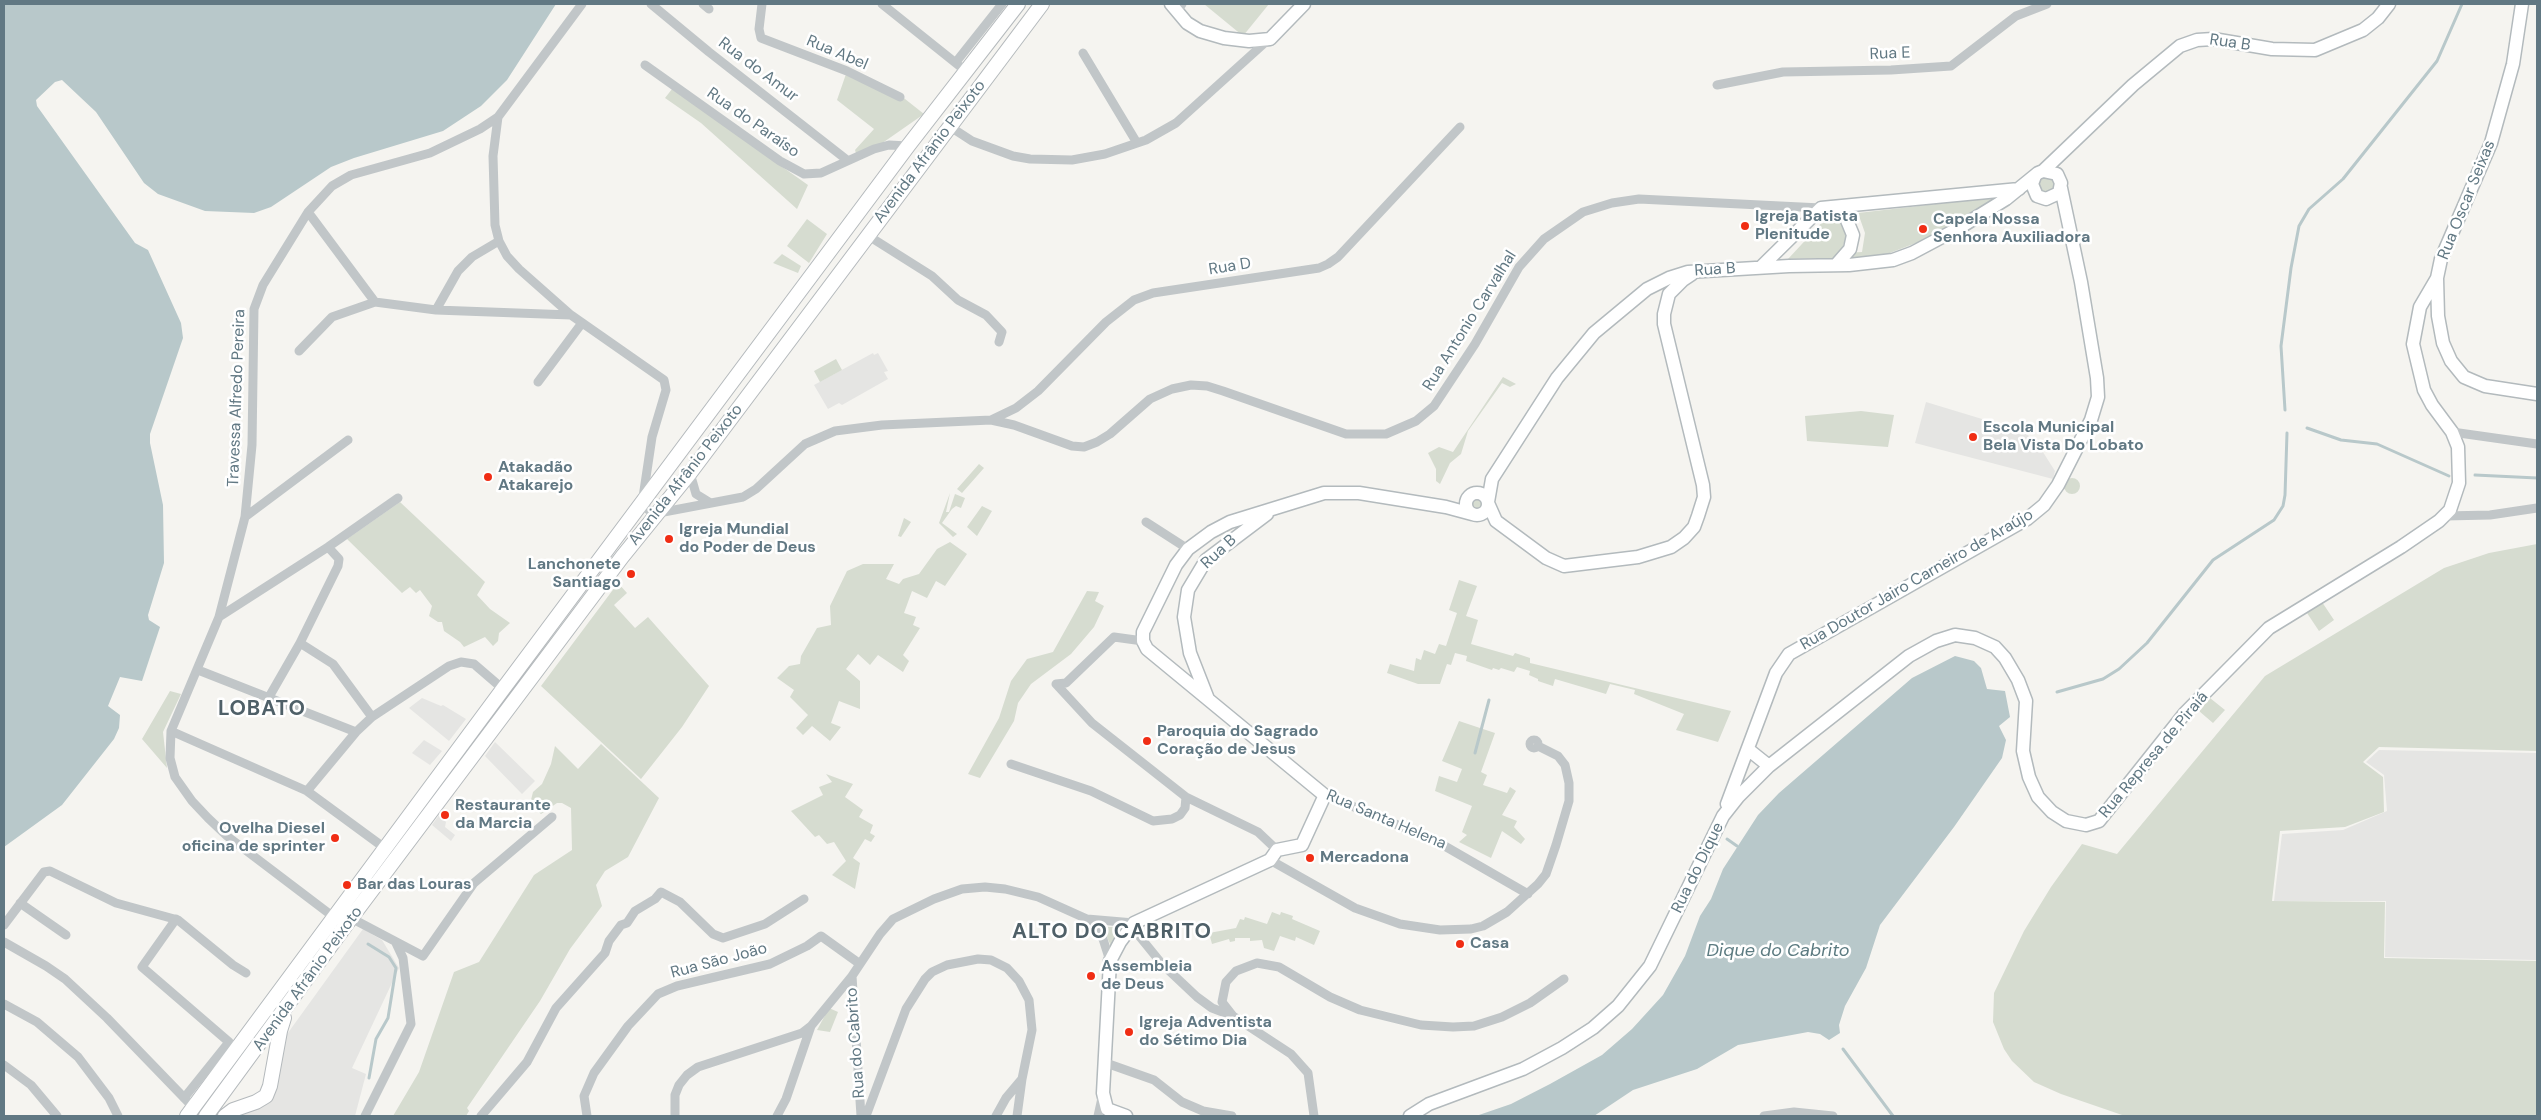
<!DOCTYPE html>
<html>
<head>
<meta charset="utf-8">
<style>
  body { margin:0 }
  #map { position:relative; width:2541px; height:1120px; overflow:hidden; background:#f5f4f0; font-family:"DM Sans",sans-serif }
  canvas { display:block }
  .frame { position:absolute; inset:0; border:5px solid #617883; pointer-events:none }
</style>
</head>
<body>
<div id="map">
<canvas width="2541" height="1120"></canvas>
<div class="frame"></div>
</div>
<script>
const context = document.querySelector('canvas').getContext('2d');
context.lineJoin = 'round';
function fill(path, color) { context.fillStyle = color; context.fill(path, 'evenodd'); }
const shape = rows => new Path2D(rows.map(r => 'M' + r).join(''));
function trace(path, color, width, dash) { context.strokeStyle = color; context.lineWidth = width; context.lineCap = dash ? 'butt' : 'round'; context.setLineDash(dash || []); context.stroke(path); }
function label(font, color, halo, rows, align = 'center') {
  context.font = font + ' "DM Sans",sans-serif'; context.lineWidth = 5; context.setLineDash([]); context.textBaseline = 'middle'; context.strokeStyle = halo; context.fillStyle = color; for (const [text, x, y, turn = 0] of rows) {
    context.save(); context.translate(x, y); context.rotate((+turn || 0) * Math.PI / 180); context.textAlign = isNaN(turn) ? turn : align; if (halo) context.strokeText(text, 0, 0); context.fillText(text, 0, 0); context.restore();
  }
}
const built = shape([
  [873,353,874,355,878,353,888,371,884,372,888,379,842,405,839,403,828,409,814,385],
  [1926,402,2025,432,2041,449,2055,471,2053,479,1915,443],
  [422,698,441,706,443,705,466,719,449,741,409,708],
  [424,740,442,751,430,765,412,753],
  [495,742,535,781,522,794,485,756],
  [2379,750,2537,753,2537,960,2385,957,2386,901,2274,901,2282,834,2343,830,2387,811,2384,775,2366,762],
  [439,815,446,822,445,827,455,835,451,841,432,825],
  [363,929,382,940,399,968,352,1068,366,1074,355,1116,238,1116,258,1109,270,1100,285,1037]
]);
const green = shape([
  [1204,4,1269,4,1243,36],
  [846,74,900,95,924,114,858,160,855,150,874,129,837,100],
  [672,89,808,185,797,209,701,123,665,98],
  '2038 185a8 8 0 1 1 16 0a8 8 0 1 1-16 0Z',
  [1996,197,1937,235,1887,254,1873,257,1788,259,1827,217,1837,219,1843,226,1846,238,1841,251,1845,253,1862,252,1865,233,1858,213],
  [807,219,827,234,809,263,787,246],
  [782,254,801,266,798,273,773,263],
  [836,359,842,370,820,382,814,371],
  [1503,377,1516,384,1510,387,1502,383,1468,431,1461,454,1450,463,1440,484,1436,481,1436,469,1428,453,1439,447,1453,452],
  [1861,411,1894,415,1888,447,1807,441,1805,416],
  [979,464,984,468,962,493,957,489],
  '2064 486a8 8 0 1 1 16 0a8 8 0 1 1-16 0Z',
  [950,493,946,512,949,512,955,494,965,498,961,508,956,506,952,509,942,523,957,534,953,537,939,523],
  '1469 503a8 8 0 1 1 16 0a8 8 0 1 1-16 0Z',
  [400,502,485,582,477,595,490,609,510,623,499,633,498,641,493,646,485,637,464,647,460,642,444,631,442,622,438,622,429,616,432,606,420,590,416,593,410,587,402,593,347,539],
  [982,506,992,511,977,536,967,527],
  [904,518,911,522,901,537,898,536],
  [950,542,967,554,945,586,936,581,927,598,912,591,904,613,916,617,913,625,920,628,903,655,909,661,903,672,878,655,870,665,858,654,846,669,860,681,860,709,839,701,831,723,841,727,830,741,812,726,803,735,796,728,808,715,790,697,794,690,777,678,789,666,800,664,801,656,817,628,831,625,830,606,847,571,863,564,894,564,886,579,899,584,903,579,919,574,937,549],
  [2537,544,2537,751,2379,747,2363,762,2383,777,2384,812,2345,827,2280,831,2272,901,2385,902,2384,958,2537,961,2537,1116,2125,1116,2061,1094,2034,1082,2012,1061,2004,1049,1993,1022,1994,993,2024,931,2051,887,2082,844,2117,854,2265,676,2444,568,2489,553],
  [1459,580,1477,586,1466,616,1478,620,1471,644,1513,656,1515,653,1530,658,1530,663,1731,711,1718,742,1676,730,1684,714,1634,694,1635,690,1610,684,1606,694,1555,679,1553,686,1538,681,1538,679,1529,675,1530,671,1517,667,1514,672,1501,668,1499,670,1493,668,1492,670,1466,661,1467,656,1455,653,1451,665,1447,664,1440,684,1418,684,1387,673,1390,664,1414,671,1416,658,1421,660,1424,650,1435,654,1439,644,1446,646,1457,613,1449,610],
  [618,583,627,593,614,605,635,628,648,617,709,686,682,727,641,779,541,686],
  [1087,591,1099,592,1095,601,1104,606,1094,627,1071,654,1031,684,1018,703,1014,721,980,778,968,774,999,718,1011,681,1027,659,1053,652],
  [2322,602,2334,620,2319,631,2307,613],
  [170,691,181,694,163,732,167,768,142,739],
  [2210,698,2225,710,2213,723,2199,711],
  [1459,721,1495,733,1481,772,1487,775,1483,785,1507,793,1510,787,1516,791,1502,815,1517,821,1514,827,1525,839,1521,844,1502,831,1491,858,1459,842,1467,835,1462,832,1472,806,1435,791,1439,776,1457,782,1462,769,1442,761],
  [601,744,659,798,628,857,605,871,596,885,602,906,570,949,540,1001,467,1108,469,1111,466,1116,393,1116,419,1072,454,972,479,962,534,875,572,850,571,808,562,803,557,803,541,814,533,807,531,800,533,792,542,784,551,764,555,746,578,769],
  [826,774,853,784,845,797,863,810,859,817,873,825,870,833,875,836,871,842,865,839,853,858,860,863,855,889,832,875,846,861,834,842,827,844,819,835,815,837,791,811,823,795,819,787,832,782],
  [1272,912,1280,915,1281,912,1293,916,1292,919,1320,931,1314,945,1296,937,1295,941,1280,936,1274,951,1264,948,1262,940,1250,941,1250,938,1235,938,1235,941,1230,942,1229,939,1212,944,1209,933,1236,928,1240,919,1244,920,1245,917,1267,924],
  [1098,925,1109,927,1128,927,1111,946,1104,931],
  [829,1008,838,1012,830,1032,817,1030]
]);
const water = shape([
  [4,4,556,4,507,80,481,106,443,131,354,158,331,167,271,207,254,213,205,211,158,194,144,183,96,112,62,80,55,82,36,100,37,106,135,243,148,250,181,323,183,338,150,434,150,443,163,505,164,563,148,615,149,620,160,627,142,681,120,677,108,706,120,715,119,728,114,739,62,805,4,847],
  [1955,656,1974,661,1981,668,1987,689,2005,691,2010,717,1999,726,2006,740,2002,758,1954,827,1880,925,1866,968,1845,1006,1839,1025,1840,1033,1829,1040,1820,1034,1808,1032,1738,1045,1697,1069,1633,1090,1594,1116,1476,1116,1511,1104,1550,1084,1602,1055,1632,1029,1663,995,1685,956,1700,916,1711,899,1723,869,1758,815,1779,793,1912,678]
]);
const stream = shape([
  [2285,410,2281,346,2291,268,2299,226,2309,209,2343,179,2437,61,2462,4],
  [2307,428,2341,440,2377,444,2449,476],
  [2475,475,2537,478],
  [2057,692,2103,679,2119,669,2147,643,2213,560,2274,520,2283,506,2285,495,2287,433],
  [1475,753,1489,700],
  [1727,839,1737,846],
  [368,944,389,957,396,968,388,1018,376,1039,369,1078],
  [1843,1049,1893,1116]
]);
const street = shape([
  [582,4,498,117,493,156,495,225,499,241,507,256,519,269,571,315,664,380,666,390,652,437,642,504,653,514,743,497,756,489,805,444,835,431,882,425,991,420,1014,425,1072,446,1084,447,1097,442,1110,434,1150,399,1172,389,1191,385,1207,386,1223,391,1346,434,1386,434,1416,421,1434,406,1475,344,1519,267,1544,239,1583,212,1612,203,1639,199,1821,208],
  [651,4,709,52,847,160],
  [703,4,709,9],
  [762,4,759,29,761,38,847,71,900,97],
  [882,4,967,72],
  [1176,12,1182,4],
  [1083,53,1137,143],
  [956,62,1002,4],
  [645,65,780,161,804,174,821,173,874,149,889,145,908,146],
  [1717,85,1783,72,1891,70,1951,66,2016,16,2047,4],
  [949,126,972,141,1013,156,1030,159,1072,160,1105,154,1146,140,1176,123,1269,39],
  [308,212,375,302],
  [867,235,932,276,958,300,986,315,1002,332,999,342],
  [436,310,458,271,472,257,499,241],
  [299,351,332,317,375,302,436,310,571,315],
  [538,382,582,323],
  [991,420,1016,408,1038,391,1106,322,1134,300,1153,293,1319,268,1328,264,1338,257,1460,127],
  [2452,432,2537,444],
  [690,473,696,494,709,502],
  [2445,516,2490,515,2537,508],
  [245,517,348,440],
  [1146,522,1188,549],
  [219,617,328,547,398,498],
  [1143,641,1114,637,1066,683,1056,684,1092,723,1186,797,1258,832,1277,850],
  [300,643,333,664,372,717],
  [198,670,356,732],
  [269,697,300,643,338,566,339,559,328,547],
  [171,731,307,791,386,849],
  '1530 744a4 4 0 1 1 8 0a4 4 0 1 1-8 0Z',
  [1011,764,1091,791,1153,821,1172,819,1180,815,1185,808,1186,797],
  [307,791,356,732,372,717,449,666,461,662,474,664,503,689],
  [1323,794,1436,841,1528,894],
  [1270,860,1355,908,1400,924,1440,930,1471,929,1483,926,1507,912,1538,884,1546,874,1556,845,1569,801,1569,783,1565,765,1558,756,1538,746],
  [20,903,66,935],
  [335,918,227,836,208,818,192,801,175,777,170,758,171,731,219,617,245,517,252,445,254,309,263,285,308,212,332,186,351,175,430,153,480,129,498,117],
  [351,918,423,956,474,883,552,817],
  [176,919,142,967,229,1042,184,1098],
  [1087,919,1134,923,1140,937,1162,964,1197,997,1212,1008,1233,1016,1291,1054,1308,1073,1314,1116],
  [4,925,44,872,50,871,116,903,178,920,233,965,246,973],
  [4,942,46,966,65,979,107,1018,194,1108],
  [4,1004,37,1022,78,1057,109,1098,118,1116],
  [1233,1016,1222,1002,1226,982,1236,971,1257,963,1279,967,1330,997,1360,1010,1421,1025,1453,1027,1474,1026,1502,1017,1530,1003,1564,979],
  [1106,1063,1154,1080,1182,1102,1203,1111,1232,1116],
  [4,1065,31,1085,57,1116],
  [365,1116,411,1024,403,958,396,943],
  [481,1116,527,1062,556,1008,605,953,609,941,621,925,627,923,635,911,655,899,661,892,680,902,713,934,723,938,765,924,804,899],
  [587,1116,584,1096,594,1073,628,1026,658,994,677,986,770,964,807,946,821,936,860,964],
  [675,1116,675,1095,679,1085,687,1075,698,1067,802,1033,811,1026,852,976],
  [777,1116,786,1099,811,1026],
  [861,1116,852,976,880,934,893,919,934,899,962,889,985,887,1005,889,1038,897,1087,919,1103,939,1110,961],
  [866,1116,906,1009,925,979,932,972,947,965,978,959,991,960,1007,968,1019,981,1029,1000,1032,1030,1022,1079,1017,1116],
  [996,1116,1006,1098,1022,1079],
  [1098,1116,1102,1098],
  [1764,1116,1794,1112,1833,1116]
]);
const secondary = shape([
  [1171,4,1187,23,1200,31,1224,38,1249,41,1270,39,1304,4],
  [2522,4,2513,64,2491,143,2441,259,2437,278,2438,316,2443,343,2451,361,2464,377,2485,386,2537,394],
  [2043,171,2133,85,2180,46,2197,40,2213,39,2272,49,2315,50,2363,30,2378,18,2389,4],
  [1826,209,1839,213,1846,218,1853,235,1850,249,1836,265],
  [1761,267,1821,208,2019,189],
  '1466 504a11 11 0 1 1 22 0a11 11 0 1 1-22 0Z',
  [1488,502,1492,479,1557,378,1594,333,1647,289,1669,278,1688,272,1789,266,1849,265,1893,260,1912,253,1959,228,2006,199,2038,173,2043,171,2057,174,2061,183,2059,193,2046,199,2037,196,2032,184,2035,176],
  [1488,503,1496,521,1546,558,1564,566,1638,557,1671,547,1684,538,1694,527,1698,516,1704,497,1703,485,1664,324,1664,314,1669,294,1683,280,1692,274],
  [1208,699,1190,653,1184,617,1188,590,1206,560,1267,514],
  [1749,750,1769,766],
  [1727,804,1776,673,1789,654,2027,519,2044,505,2058,485,2091,420,2098,397,2097,378,2081,282,2061,188],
  [1126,1116,1107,1109,1103,1093,1110,961,1120,942,1134,923,1270,860,1277,850,1302,845,1324,797,1323,794,1147,649,1143,641,1143,632,1176,565,1188,549,1211,532,1230,522,1324,493,1359,493,1446,507,1472,514],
  [1410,1116,1429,1104,1523,1069,1562,1048,1593,1028,1618,1006,1650,966,1723,816,1738,797,1769,766,1909,656,1936,641,1955,635,1975,638,1995,647,2005,658,2018,680,2026,701,2023,751,2029,777,2038,797,2052,812,2066,821,2086,825,2099,821,2185,713,2269,628,2401,547,2439,521,2450,510,2459,483,2458,447,2452,432,2432,405,2424,390,2413,344,2420,307,2437,278]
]);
const primary = shape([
  [187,1116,503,689,908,146,1018,4],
  [206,1116,351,918,622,557,690,473,1042,4],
  [225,1116,233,1110,256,1102,266,1096,270,1086,280,1031,284,1018]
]);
const markers = [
  [1745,226,5,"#f02d14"],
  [1923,229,5,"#f02d14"],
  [1973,437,5,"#f02d14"],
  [488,477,5,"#f02d14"],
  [669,539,5,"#f02d14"],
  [631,574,5,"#f02d14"],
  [1147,741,5,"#f02d14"],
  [445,815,5,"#f02d14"],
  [335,838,5,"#f02d14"],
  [1310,858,5,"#f02d14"],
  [347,885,5,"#f02d14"],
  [1460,944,5,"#f02d14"],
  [1091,976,5,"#f02d14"],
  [1129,1032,5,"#f02d14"]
];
const streetNames = [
  ["Rua B",2230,43,8],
  ["Rua Abel",837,53,23],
  ["Rua E",1890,54,-2],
  ["Rua do Amur",758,70,37],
  ["Rua do Paraíso",753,123,35],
  ["Avenida Afrânio Peixoto",930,152,-53],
  ["Rua Oscar Seixas",2467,200,-68],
  ["Rua D",1230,267,-9],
  ["Rua B",1715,270,-4],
  ["Rua Antonio Carvalhal",1470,321,-58],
  ["Travessa Alfredo Pereira",237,398,-88],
  ["Avenida Afrânio Peixoto",686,475,-52],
  ["Rua B",1219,552,-43],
  ["Rua Doutor Jairo Carneiro de Araújo",1917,580,-30],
  ["Rua Represa de Piraiá",2154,755,-50],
  ["Rua Santa Helena",1386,820,23],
  ["Rua do Dique",1698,868,-64],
  ["Rua São João",719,961,-15],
  ["Avenida Afrânio Peixoto",308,979,-54],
  ["Rua do Cabrito",856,1043,-94]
];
const poiNames = [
  ["Igreja Batista",1755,217],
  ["Plenitude",1755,235],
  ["Capela Nossa",1933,220],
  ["Senhora Auxiliadora",1933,238],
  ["Escola Municipal",1983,428],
  ["Bela Vista Do Lobato",1983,446],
  ["Atakadão",498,468],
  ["Atakarejo",498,486],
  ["Igreja Mundial",679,530],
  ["do Poder de Deus",679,548],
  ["Lanchonete",621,565,"right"],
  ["Santiago",621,583,"right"],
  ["Paroquia do Sagrado",1157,732],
  ["Coração de Jesus",1157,750],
  ["Restaurante",455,806],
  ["da Marcia",455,824],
  ["Ovelha Diesel",325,829,"right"],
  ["oficina de sprinter",325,847,"right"],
  ["Mercadona",1320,858],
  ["Bar das Louras",357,885],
  ["Casa",1470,944],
  ["Assembleia",1101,967],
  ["de Deus",1101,985],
  ["Igreja Adventista",1139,1023],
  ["do Sétimo Dia",1139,1041]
];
const waterNames = [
  ["Dique do Cabrito",1778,951]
];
const districtNames = [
  ["LOBATO",262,709],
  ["ALTO DO CABRITO",1112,932]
];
fill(built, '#e5e5e3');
fill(green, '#d6dcd0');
fill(water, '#b8c8ca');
trace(stream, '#b8c8ca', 3);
trace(secondary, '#b3babd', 15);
trace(primary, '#b4b9bc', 16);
trace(street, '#c1c6c8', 9);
trace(secondary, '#fff', 12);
trace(primary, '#fff', 14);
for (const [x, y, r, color] of markers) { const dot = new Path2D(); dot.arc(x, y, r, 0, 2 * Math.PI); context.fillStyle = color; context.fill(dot); trace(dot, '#fff', 2); }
label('16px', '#617883', '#fff', streetNames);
label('bold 16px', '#617883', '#fff', poiNames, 'left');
label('italic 18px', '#5c7b81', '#fff', waterNames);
context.letterSpacing = '1px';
label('bold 21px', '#4f6068', '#fff', districtNames);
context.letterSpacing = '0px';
</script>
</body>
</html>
